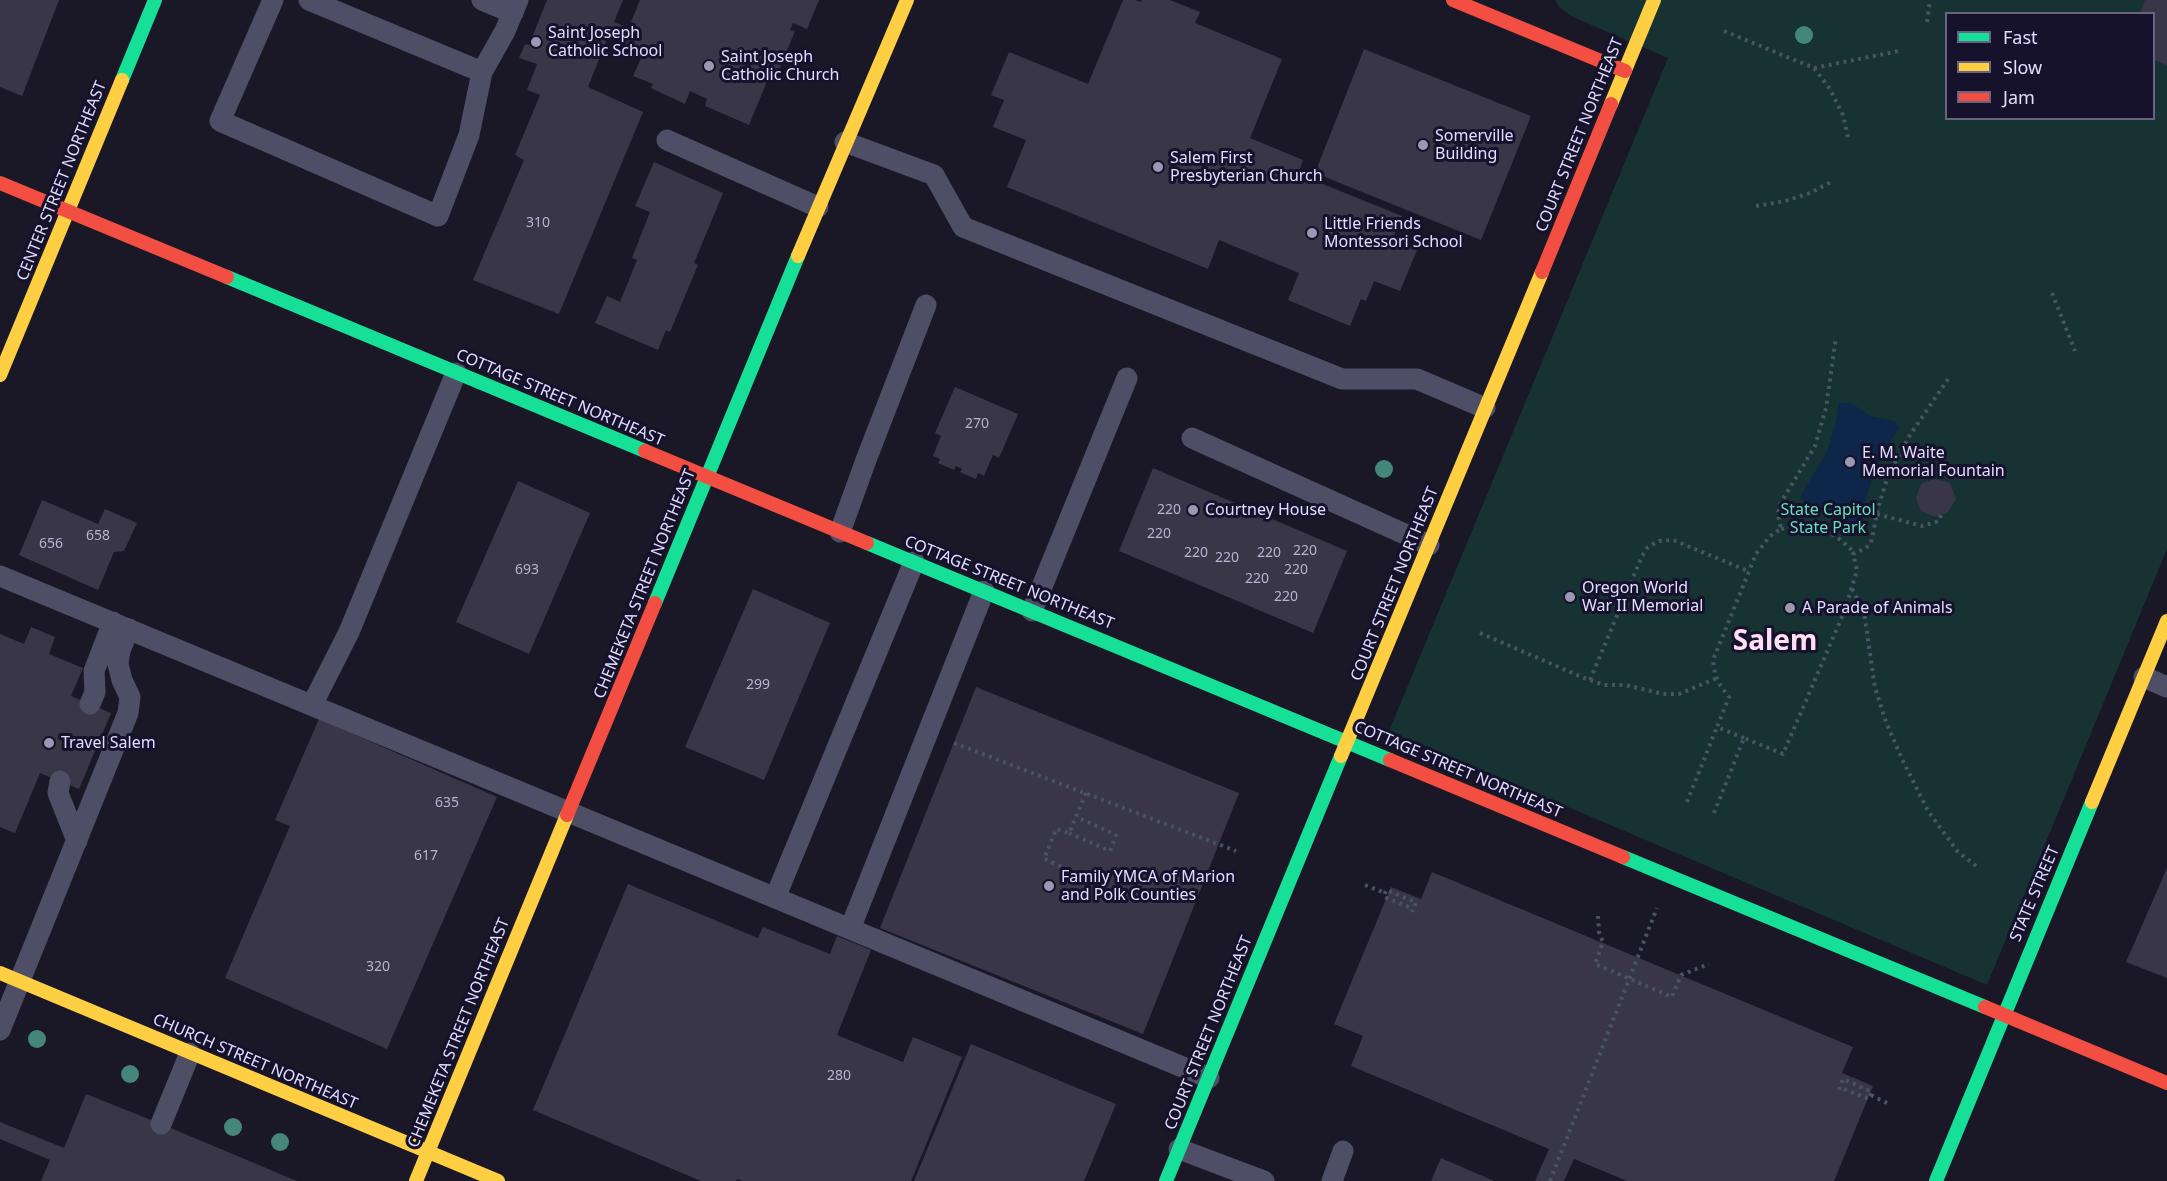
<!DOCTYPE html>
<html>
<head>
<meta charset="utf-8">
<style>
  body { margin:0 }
  #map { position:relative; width:2167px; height:1181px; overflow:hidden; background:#1a1826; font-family:"Noto Sans",sans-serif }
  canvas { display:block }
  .legend { position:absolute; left:1945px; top:12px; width:210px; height:108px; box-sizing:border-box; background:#16122c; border:2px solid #676380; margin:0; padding:8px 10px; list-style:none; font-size:18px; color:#e1ddff }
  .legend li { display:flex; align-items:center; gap:12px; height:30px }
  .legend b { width:30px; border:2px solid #676380 }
</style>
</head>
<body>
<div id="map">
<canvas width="2167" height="1181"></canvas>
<ul class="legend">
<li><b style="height:8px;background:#16e098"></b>Fast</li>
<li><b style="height:8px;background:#ffcf43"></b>Slow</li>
<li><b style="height:8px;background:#f24e42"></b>Jam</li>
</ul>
</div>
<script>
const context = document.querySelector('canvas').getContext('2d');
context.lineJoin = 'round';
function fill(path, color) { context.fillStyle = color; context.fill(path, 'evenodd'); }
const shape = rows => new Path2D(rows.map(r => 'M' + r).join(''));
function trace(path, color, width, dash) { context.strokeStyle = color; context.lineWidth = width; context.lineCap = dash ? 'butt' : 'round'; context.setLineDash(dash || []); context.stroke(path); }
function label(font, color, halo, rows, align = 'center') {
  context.font = font + ' "Noto Sans",sans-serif'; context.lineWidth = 6; context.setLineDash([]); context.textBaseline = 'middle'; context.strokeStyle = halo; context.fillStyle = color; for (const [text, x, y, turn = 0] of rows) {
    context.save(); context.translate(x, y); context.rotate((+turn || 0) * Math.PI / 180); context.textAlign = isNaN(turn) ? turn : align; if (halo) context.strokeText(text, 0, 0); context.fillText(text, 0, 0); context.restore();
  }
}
const green = shape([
  [1555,0,2167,0,2167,549,1987,985,1389,731,1668,58,1573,17,1559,7],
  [1946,14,2154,14,2154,118,1946,118]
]);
const water = shape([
  [1839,403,1851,403,1870,416,1894,421,1900,427,1886,448,1874,472,1866,498,1862,522,1851,523,1831,508,1807,505,1800,497,1827,452,1835,426]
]);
const building = shape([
  [0,0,59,0,22,96,0,87],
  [547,0,623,0,614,22,631,29,633,23,631,22,640,0,819,0,807,29,793,23,790,30,795,31,774,82,768,79,749,125,705,106,707,99,690,91,685,104,651,88,653,84,633,76,642,56,623,48,624,45,608,37,588,87,643,112,559,314,473,280,524,160,515,155,540,95,527,90,537,64,519,58,525,44,529,45],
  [1123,0,1136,0,1141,2,1142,0,1170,0,1200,12,1195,23,1282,59,1250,138,1303,160,1298,174,1402,216,1392,240,1417,250,1400,291,1374,281,1366,301,1361,299,1350,326,1288,300,1299,273,1219,240,1208,269,1007,187,1026,140,993,127,1004,100,991,95,1009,52,1088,84],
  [2145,0,2167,0,2167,65,2154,60,2154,14,2140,14],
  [1364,49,1531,116,1481,240,1315,173],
  [654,162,723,193,694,263,698,265,670,332,666,330,658,350,595,323,607,296,620,302,637,260,632,258,650,212,635,206],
  [955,387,1018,414,999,458,993,455,984,476,978,473,976,479,960,472,962,469,956,466,954,470,938,463,940,459,933,456,941,436,935,433],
  [1153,468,1347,551,1313,633,1119,551],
  [1934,479,1950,483,1956,499,1948,512,1935,517,1921,511,1916,498,1921,484],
  [518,481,590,513,529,654,456,622],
  [42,500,98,524,105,509,137,523,124,551,114,552,98,590,19,555],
  [753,589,830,623,764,780,685,747],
  [31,627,55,637,49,654,83,668,71,696,111,713,79,789,40,773,15,833,0,827,0,634,24,644],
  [976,687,1239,793,1143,1034,880,928],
  [319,719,497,797,387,1049,225,978,290,826,275,820],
  [2167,868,2167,978,2126,962],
  [1432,872,1853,1047,1842,1073,1873,1086,1834,1181,1627,1181,1574,1159,1564,1181,1535,1181,1549,1149,1351,1066,1363,1036,1334,1024,1391,887,1421,899],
  [628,884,758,938,763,927,830,954,837,936,871,950,837,1035,903,1062,913,1037,962,1057,911,1181,743,1181,737,1179,736,1181,701,1181,533,1110],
  [971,1044,1116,1104,1084,1181,914,1181],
  [86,1094,161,1124,297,1181,41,1181,50,1160,0,1139,0,1122,64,1148],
  [1441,1158,1494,1181,1431,1181]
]);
const path = shape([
  [1927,22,1930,0],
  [1724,31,1814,68,1830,89,1843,115,1848,137],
  [1814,68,1899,51],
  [1756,206,1785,201,1810,193,1833,181],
  [2052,293,2075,351],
  [1877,514,1922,526,1939,521,1941,515],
  [1781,529,1791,527,1807,526,1822,529,1838,538,1850,548,1853,554],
  [1852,589,1864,612,1875,688,1886,722,1902,759,1928,811,1958,852,1979,868],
  [1480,633,1584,678,1604,685,1626,685,1663,694,1679,694,1717,678],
  [1590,680,1642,556,1648,547,1659,541,1673,540,1748,571],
  [1744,738,1717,727,1729,697,1720,685,1715,674,1713,660,1756,554,1770,536,1781,529,1778,515,1780,504,1815,446,1826,408,1836,337],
  [954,743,1236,851],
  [1086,793,1069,833,1056,829,1044,859,1105,885],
  [1687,802,1717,727],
  [1714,813,1744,738,1783,754,1845,610,1857,570,1853,554,1866,548,1871,543,1878,508,1888,476,1910,435,1948,379],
  [1069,833,1110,851,1116,835,1081,819],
  [1365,885,1385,893],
  [1409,907,1384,897,1386,890,1416,902,1412,912],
  [1598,916,1599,932,1603,942,1595,964,1672,997,1681,975,1709,964],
  [1839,1090,1843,1079,1872,1092,1869,1099,1844,1089],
  [1871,1095,1887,1103],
  [1550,1181,1657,908]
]);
const lane = shape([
  [273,0,220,121,438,216,469,135,482,72,309,0],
  [482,0,513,13],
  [482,72,505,31,518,0],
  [667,140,818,207],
  [845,142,934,175,963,227,1342,379,1417,379,1485,408],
  [1192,438,1429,545],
  [840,532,866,460,926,305],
  [0,576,1209,1078],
  [1032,611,1127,378],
  [2144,677,2167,687],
  [90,704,95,692,94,671,113,622],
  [312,705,349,632,456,373],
  [60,781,58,793,77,841],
  [775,898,914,562],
  [850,929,984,591],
  [0,1030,128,713,130,697,122,680,118,664,120,650,129,629],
  [161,1124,190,1053],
  [1179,1149,1264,1181],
  [1332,1181,1343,1151]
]);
const fast = shape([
  [122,80,155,0],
  [227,277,645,451],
  [867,543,1390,760],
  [655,603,798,256],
  [1623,857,1985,1007],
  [1166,1181,1341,756],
  [1936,1181,2092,802]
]);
const slow = shape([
  [1611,104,1654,0],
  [798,256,907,0],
  [0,375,122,80],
  [1341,756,1542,272],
  [2092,802,2167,621],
  [0,973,498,1181],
  [416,1181,567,815]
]);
const jam = shape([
  [1453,0,1625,71],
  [0,183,227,277],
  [1542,272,1611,104],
  [645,451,867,543],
  [1390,760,1623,857],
  [567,815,655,603],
  [1985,1007,2167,1083]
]);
const trees = [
  [1804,35],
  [1384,469],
  [37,1039],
  [130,1074],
  [233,1127],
  [280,1142]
];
const markers = [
  [536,42,6,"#9b98b3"],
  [709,66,6,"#9b98b3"],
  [1423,145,6,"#9b98b3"],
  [1158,167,6,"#9b98b3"],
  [1312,233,6,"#9b98b3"],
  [1850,462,6,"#9b98b3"],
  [1193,510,6,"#9b98b3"],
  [1570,597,6,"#9b98b3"],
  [1790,608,6,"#9b98b3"],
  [49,743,6,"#9b98b3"],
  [1049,886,6,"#9b98b3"]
];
const numberNames = [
  ["310",538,223],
  ["270",977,424],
  ["220",1169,510],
  ["220",1159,534],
  ["658",98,536],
  ["656",51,544],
  ["220",1305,551],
  ["220",1196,553],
  ["220",1269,553],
  ["220",1227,558],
  ["693",527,570],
  ["220",1296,570],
  ["220",1257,579],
  ["220",1286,597],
  ["299",758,685],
  ["635",447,803],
  ["617",426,856],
  ["320",378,967],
  ["280",839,1076]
];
const poiNames = [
  ["Saint Joseph",548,33],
  ["Catholic School",548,51],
  ["Saint Joseph",721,57],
  ["Catholic Church",721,75],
  ["Somerville",1435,136],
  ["Building",1435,154],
  ["Salem First",1170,158],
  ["Presbyterian Church",1170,176],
  ["Little Friends",1324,224],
  ["Montessori School",1324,242],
  ["E. M. Waite",1862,453],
  ["Memorial Fountain",1862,471],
  ["Courtney House",1205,510],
  ["Oregon World",1582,588],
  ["War II Memorial",1582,606],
  ["A Parade of Animals",1802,608],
  ["Travel Salem",61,743],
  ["Family YMCA of Marion",1061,877],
  ["and Polk Counties",1061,895]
];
const streetNames = [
  ["COURT STREET NORTHEAST",1580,135,-68],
  ["CENTER STREET NORTHEAST",62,181,-68],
  ["COTTAGE STREET NORTHEAST",560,398,23],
  ["COTTAGE STREET NORTHEAST",1009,583,22],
  ["CHEMEKETA STREET NORTHEAST",645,584,-68],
  ["COURT STREET NORTHEAST",1395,584,-68],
  ["COTTAGE STREET NORTHEAST",1458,770,23],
  ["STATE STREET",2035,894,-67],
  ["CHEMEKETA STREET NORTHEAST",459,1033,-68],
  ["COURT STREET NORTHEAST",1209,1033,-68],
  ["CHURCH STREET NORTHEAST",255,1062,23]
];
const parkNames = [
  ["State Capitol",1828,510],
  ["State Park",1828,528]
];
const townNames = [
  ["Salem",1775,642]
];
fill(green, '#163232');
fill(water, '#0f264b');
fill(building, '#393647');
trace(path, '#485463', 4, [3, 4.5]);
trace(lane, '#4e4e66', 21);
trace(fast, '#16e098', 14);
trace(slow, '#ffcf43', 14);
trace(jam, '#f24e42', 14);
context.fillStyle = '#45867b';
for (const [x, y] of trees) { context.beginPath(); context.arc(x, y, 9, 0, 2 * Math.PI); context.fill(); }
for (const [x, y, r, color] of markers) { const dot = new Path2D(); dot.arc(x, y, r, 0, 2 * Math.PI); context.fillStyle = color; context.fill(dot); trace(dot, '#16122c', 2); }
label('14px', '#b7b3d1', null, numberNames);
label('16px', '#e1ddff', '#16122c', poiNames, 'left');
label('16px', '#e1ddff', '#16122c', streetNames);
label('16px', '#68e0c0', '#16122c', parkNames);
label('bold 28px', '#ffdff4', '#16122c', townNames);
</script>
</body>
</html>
